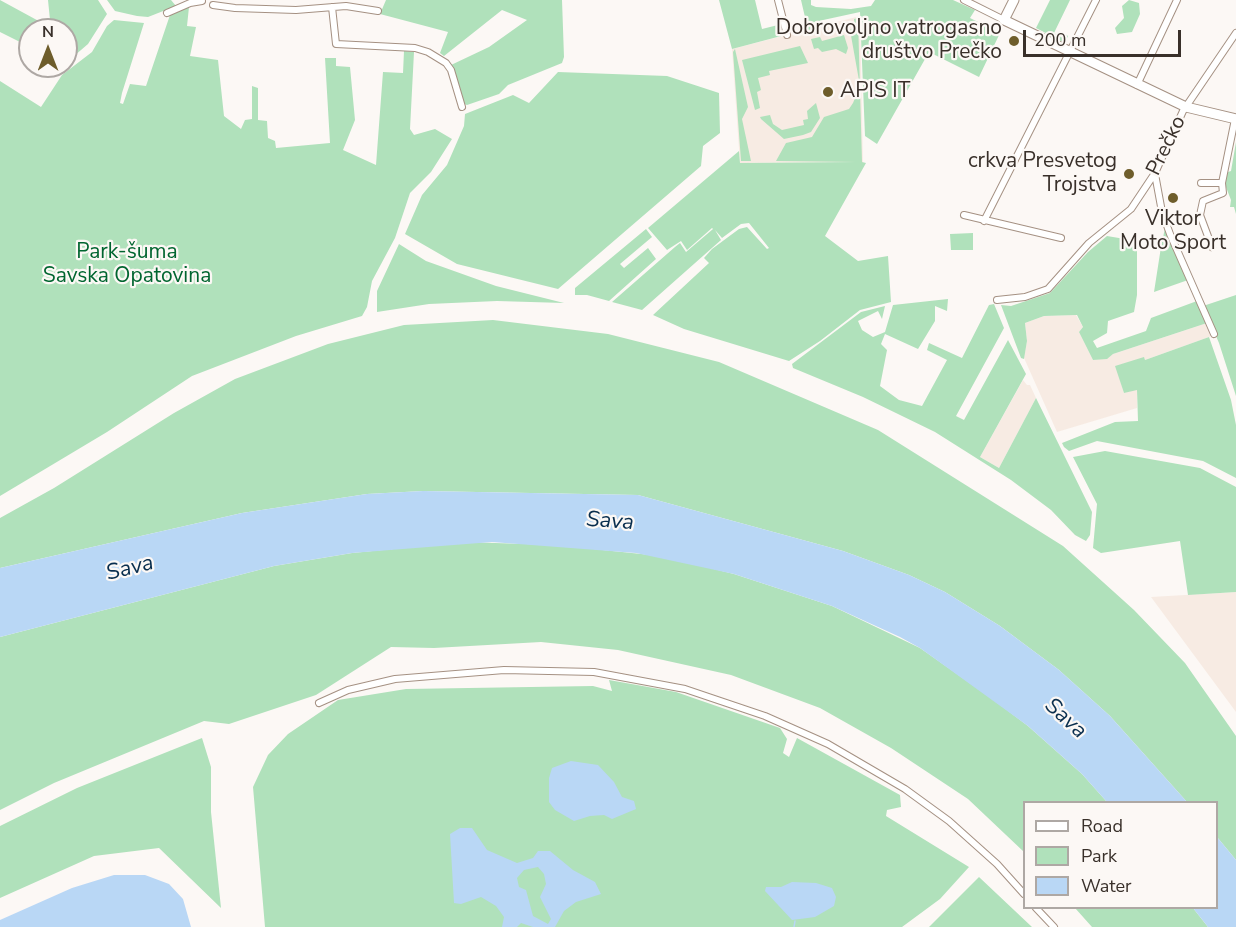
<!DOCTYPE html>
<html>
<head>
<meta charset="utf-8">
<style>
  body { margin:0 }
  #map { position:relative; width:1236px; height:927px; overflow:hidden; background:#fcf8f5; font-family:"Nunito Sans",sans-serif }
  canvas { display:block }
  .legend { position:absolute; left:1023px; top:801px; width:195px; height:108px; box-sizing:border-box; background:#fcf8f5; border:2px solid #aea8a4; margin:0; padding:8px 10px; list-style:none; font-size:18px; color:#39302a }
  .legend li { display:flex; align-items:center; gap:12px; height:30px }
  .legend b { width:30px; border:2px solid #aea8a4 }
  .north { position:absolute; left:18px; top:18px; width:60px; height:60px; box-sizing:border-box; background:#fcf8f5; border:2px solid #aea8a4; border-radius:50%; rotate:0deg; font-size:16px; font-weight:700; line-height:24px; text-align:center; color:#39302a }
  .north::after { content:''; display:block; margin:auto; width:21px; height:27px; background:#6e5d2b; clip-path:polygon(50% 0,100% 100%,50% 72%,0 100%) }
  .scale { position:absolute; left:1023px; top:30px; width:158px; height:27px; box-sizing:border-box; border:3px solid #39302a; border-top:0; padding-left:8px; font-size:18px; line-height:21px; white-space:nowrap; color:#39302a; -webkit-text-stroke:4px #fcf8f5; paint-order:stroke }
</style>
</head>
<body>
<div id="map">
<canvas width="1236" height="927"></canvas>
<ul class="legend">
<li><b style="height:8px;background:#fff"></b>Road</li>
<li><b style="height:16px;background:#b0e1bb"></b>Park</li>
<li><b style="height:16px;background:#b9d7f5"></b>Water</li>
</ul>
<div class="north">N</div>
<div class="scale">200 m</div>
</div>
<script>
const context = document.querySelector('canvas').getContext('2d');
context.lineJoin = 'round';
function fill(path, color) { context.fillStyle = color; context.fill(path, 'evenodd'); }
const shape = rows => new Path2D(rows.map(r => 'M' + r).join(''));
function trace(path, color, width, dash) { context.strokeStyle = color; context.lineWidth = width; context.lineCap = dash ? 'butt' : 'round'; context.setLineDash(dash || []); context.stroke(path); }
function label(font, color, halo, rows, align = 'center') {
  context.font = font + ' "Nunito Sans",sans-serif'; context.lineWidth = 4.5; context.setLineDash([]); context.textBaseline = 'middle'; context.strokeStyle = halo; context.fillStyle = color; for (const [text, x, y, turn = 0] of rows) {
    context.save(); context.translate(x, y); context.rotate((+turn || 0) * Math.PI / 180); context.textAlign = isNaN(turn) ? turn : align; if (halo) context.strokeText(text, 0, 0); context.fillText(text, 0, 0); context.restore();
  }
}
const built = shape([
  [860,16,863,162,740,163,732,49],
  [1076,315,1083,327,1079,332,1093,360,1107,358,1113,354,1207,323,1212,336,1145,360,1144,358,1116,366,1124,393,1137,389,1137,408,1057,432,1024,358,1027,341,1025,323,1044,316],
  [1023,380,1027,385,1030,385,1036,398,999,468,980,457],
  [1236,592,1236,712,1151,597]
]);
const green = shape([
  [0,0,46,25,47,30,30,30,30,47,0,32],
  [48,0,98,0,107,14,88,44,74,56,66,54,66,30,51,30],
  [107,0,171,0,176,6,148,17,137,16,115,11],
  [386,0,562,0,564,57,562,63,508,85,499,94,467,105,464,104,451,65,489,47,527,20,502,10,444,56,440,53,448,32,380,14],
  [719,0,755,0,762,29,778,25,785,35,732,49],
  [801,0,811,0,811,5,816,7,851,9,871,6,875,0,953,0,975,10,970,18,1000,33,979,77,929,52,877,144,865,136,860,12,814,22,815,28,808,30],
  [1050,0,1070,0,1054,33,1063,38,1065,34,1068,36,1065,43,1036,28],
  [1129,0,1139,3,1140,14,1132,32,1117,34,1115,28,1124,18,1122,6],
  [189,7,187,26,196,27,190,56,218,60,224,116,241,129,245,120,252,119,252,86,258,88,258,120,267,121,268,138,275,141,276,148,330,143,325,58,336,58,336,66,350,67,355,120,343,150,376,165,383,72,403,73,404,51,414,52,410,129,414,135,435,129,452,139,431,172,410,193,395,238,372,281,367,307,362,316,296,336,192,376,107,432,0,496,0,81,41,107,62,75,92,52,107,26,114,20,144,23,122,93,120,103,123,104,130,84,146,86,170,15],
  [858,18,862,162,866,163,825,236,858,261,888,256,891,302,860,310,820,341,789,361,684,329,653,315,709,263,704,258,712,249,739,229,747,227,767,249,769,248,749,223,741,224,722,238,715,230,721,240,642,310,612,302,675,247,680,243,686,252,713,229,712,228,687,250,681,241,667,250,648,228,739,151,740,163,856,162,776,161,786,143,812,137,824,117,849,109,853,103,860,86,850,30,855,26,854,19],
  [844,35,848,48,846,54,836,49,822,52,818,48,814,49,811,39,820,37,822,41],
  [800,46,808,63,769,71,770,75,758,78,761,90,757,92,760,108,755,110,742,60],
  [735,49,748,107,742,119,751,161,741,161,733,52],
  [558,72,667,76,719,93,720,133,703,146,701,166,558,289,457,264,405,234,422,195,447,165,464,126,465,114,513,95,529,103],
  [816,103,820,118,811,132,803,135,784,139,761,119,760,117,770,115,773,124,782,130,804,125,803,120,808,119,807,111],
  [1236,142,1236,214,1234,207,1230,207,1231,200,1224,182,1228,172,1231,171],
  [1165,228,1188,280,1154,292,1161,247],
  [646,229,652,237,620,264,624,268,648,248,656,259,609,301,587,295,575,295,575,288],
  [973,233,973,250,951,250,950,234],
  [1107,236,1137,241,1137,295,1134,312,1108,321,1107,333,1093,341,1097,348,1146,331,1151,318,1197,301,1207,323,1113,354,1107,359,1093,360,1079,332,1083,327,1077,315,1044,316,1025,323,1027,341,1024,359,1021,358,1001,305,1011,306,1050,293,1088,252],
  [399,244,426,261,496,286,564,303,497,301,429,304,377,312,377,291],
  [1236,295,1236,396,1219,343,1203,306],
  [948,299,947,311,935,306,935,321,918,349,885,334,881,344,887,350,880,386,899,400,922,406,947,360,927,350,929,343,962,358,989,305,994,304,1004,328,956,416,964,420,1008,340,1026,374,980,457,999,468,1036,398,1092,512,1090,535,1086,541,1075,535,1051,510,1011,480,935,432,863,397,793,368,792,364,861,312,885,306,882,319,878,311,858,321,862,330,873,337,885,332,893,305],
  [493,320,608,334,719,362,878,430,1063,546,1134,610,1185,663,1236,736,1236,860,1217,837,1216,802,1187,802,1110,716,1059,670,1000,626,945,592,909,575,843,551,638,495,423,491,367,494,242,513,0,568,0,518,54,488,174,413,235,379,328,344,404,325],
  [1209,337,1231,400,1236,425,1236,478,1203,461,1097,441,1069,451,1064,447,1062,443,1115,422,1138,421,1137,390,1124,393,1115,366,1144,357,1145,360],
  [1105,451,1200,468,1236,487,1236,592,1188,595,1180,541,1101,553,1093,548,1097,504,1073,457],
  [466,542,554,545,661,556,734,574,832,606,920,648,987,695,1028,726,1082,774,1107,802,1024,802,1024,852,968,799,891,748,820,708,731,675,618,650,541,642,434,648,391,647,316,695,229,724,204,721,54,783,0,810,0,637,274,566,352,553],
  [609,680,676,692,780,728,787,739,783,753,789,757,797,738,900,795,901,807,887,810,886,816,969,867,940,899,902,927,265,927,253,787,268,755,288,734,338,700,406,689,593,686,612,691],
  [202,738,211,767,211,812,221,908,159,848,94,856,0,898,0,826,77,788],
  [979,877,1032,927,929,927],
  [1075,908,1193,908,1208,927,1092,927]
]);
const water = shape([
  [423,491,638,495,843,551,909,575,945,592,1000,626,1059,670,1110,716,1187,802,1107,802,1082,774,1028,726,920,648,900,637,832,606,734,574,636,553,492,542,352,553,274,566,0,637,0,568,242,513,367,494],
  [571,761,598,765,614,782,622,797,634,801,636,809,612,819,604,815,590,816,574,821,555,810,549,802,549,778,552,768],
  [460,828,472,828,487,850,517,863,533,858,538,851,550,851,573,870,595,882,601,894,576,902,564,911,555,927,533,927,521,923,517,927,502,927,504,917,496,906,481,897,461,904,454,903,450,834],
  [538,867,544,874,546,884,540,897,551,919,548,924,533,916,526,890,519,887,517,878,524,870],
  [1217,837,1236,860,1236,927,1208,927,1193,908,1216,908],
  [114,875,145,875,169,884,183,899,191,927,0,927,0,920,72,888],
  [792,882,816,883,832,888,836,897,834,906,815,917,792,920,765,891,766,887,781,887]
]);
const stream = shape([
  [794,927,795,921]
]);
const street = shape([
  [778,0,787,35],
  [964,0,1004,20],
  [213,5,235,8,296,10,346,6,378,11],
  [332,7,336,44,415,48,428,52,446,63,451,70,462,107],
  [167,13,190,3,202,1],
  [1137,85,1177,0],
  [1155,174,1162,212,1170,234,1214,334],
  [1201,183,1222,183,1235,119],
  [964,215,1061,238],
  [984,221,1096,0],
  [1212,247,1200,215,1203,201,1223,193,1222,183],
  [997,300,1025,297,1048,289,1089,243,1131,209,1155,173,1183,111,1236,33],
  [319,703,348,690,395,679,504,670,594,672,685,689,765,716,828,744,905,789,949,821,997,864,1024,894],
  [1036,908,1054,927]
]);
const secondary = shape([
  [1014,0,1004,20,1186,107,1236,119]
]);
const markers = [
  [1014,41,6,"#6e5d2b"],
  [828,92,6,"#6e5d2b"],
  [1129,174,6,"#6e5d2b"],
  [1173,198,6,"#6e5d2b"]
];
const poiNames = [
  ["Dobrovoljno vatrogasno",1002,29],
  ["društvo Prečko",1002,53],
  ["APIS IT",840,92,"left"],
  ["crkva Presvetog",1117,162],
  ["Trojstva",1117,186],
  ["Viktor",1173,220,"center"],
  ["Moto Sport",1173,244,"center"]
];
const streetNames = [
  ["Prečko",1167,146,-64]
];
const parkNames = [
  ["Park-šuma",127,253],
  ["Savska Opatovina",127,277]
];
const waterNames = [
  ["Sava",610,522,4],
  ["Sava",130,569,-14],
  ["Sava",1065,719,42]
];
fill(built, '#f7ebe3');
fill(green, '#b0e1bb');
fill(water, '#b9d7f5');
trace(stream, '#b9d7f5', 1.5);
trace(street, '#a59183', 8);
trace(secondary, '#a59183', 11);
trace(street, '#fff', 6);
trace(secondary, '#fff', 9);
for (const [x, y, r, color] of markers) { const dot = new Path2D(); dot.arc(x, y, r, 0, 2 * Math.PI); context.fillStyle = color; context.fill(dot); trace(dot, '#fcf8f5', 2); }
label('21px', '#39302a', '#fcf8f5', poiNames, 'right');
label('21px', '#39302a', '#fcf8f5', streetNames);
label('21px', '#00652f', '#fcf8f5', parkNames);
label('italic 22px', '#092e4e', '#fcf8f5', waterNames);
</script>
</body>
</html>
